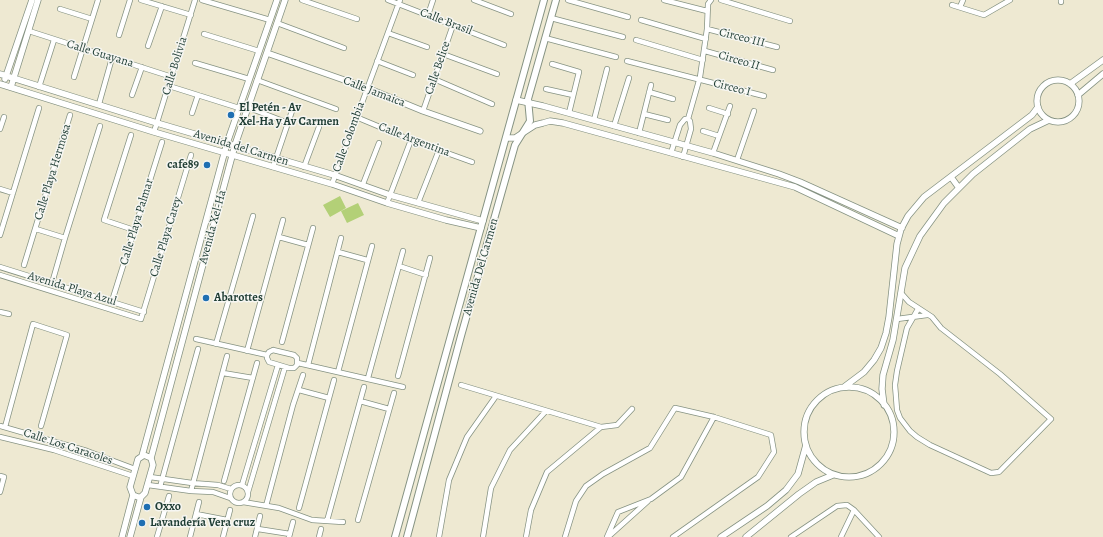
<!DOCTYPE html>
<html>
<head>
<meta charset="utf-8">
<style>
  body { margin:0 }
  canvas { display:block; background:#eee9d2 }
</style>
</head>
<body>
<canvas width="1103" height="537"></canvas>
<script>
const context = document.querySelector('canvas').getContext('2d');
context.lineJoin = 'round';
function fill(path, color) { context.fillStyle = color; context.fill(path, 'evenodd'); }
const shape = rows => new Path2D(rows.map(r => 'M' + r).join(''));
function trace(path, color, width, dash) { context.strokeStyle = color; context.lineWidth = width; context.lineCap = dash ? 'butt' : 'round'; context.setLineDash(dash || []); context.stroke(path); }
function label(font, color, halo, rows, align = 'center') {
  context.font = font + ' Alegreya,serif'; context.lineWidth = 3; context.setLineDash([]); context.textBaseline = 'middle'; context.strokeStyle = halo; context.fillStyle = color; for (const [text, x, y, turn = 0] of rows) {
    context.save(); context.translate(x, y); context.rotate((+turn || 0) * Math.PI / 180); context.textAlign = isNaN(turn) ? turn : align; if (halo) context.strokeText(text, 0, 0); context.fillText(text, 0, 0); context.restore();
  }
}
const green = shape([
  [340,196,346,208,330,217,323,205],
  [358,203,364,215,347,223,341,211]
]);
const minor = shape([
  [141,0,191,15],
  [202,0,270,20],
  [302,0,357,19],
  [388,0,504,45],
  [474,0,511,14],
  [568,0,628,17],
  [664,0,707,11],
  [721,0,790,21],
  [1061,2,1061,0],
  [952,5,984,15,1010,0],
  [960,7,963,0],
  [60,9,92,19],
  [428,15,433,0],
  [551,18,623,37],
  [641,20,706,39],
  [277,23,344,48],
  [707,29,777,47],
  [29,31,172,77],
  [388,33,427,47],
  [204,34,259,51],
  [119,35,130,0],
  [545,38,616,57],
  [636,40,703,60],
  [148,46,162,6],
  [705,51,773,70],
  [443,54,497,74],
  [377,61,413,75],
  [627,61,764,96],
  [195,63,249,79],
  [552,64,579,72,569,113],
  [74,77,98,0],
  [434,79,492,104],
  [257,80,336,109],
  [169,86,239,108],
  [39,87,54,40],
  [546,89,573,95],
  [649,92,673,99],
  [132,95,142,67],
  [99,104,112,58],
  [247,107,288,123],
  [709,108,728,114],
  [423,111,453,25],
  [192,113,198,95],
  [644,114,668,120],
  [356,117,411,140,472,162],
  [594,120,607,69],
  [614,126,629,78],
  [0,129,4,117],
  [703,131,719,136],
  [154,132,195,0],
  [639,133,651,85],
  [131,135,104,220,134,230],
  [671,153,680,125,685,119,688,119],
  [713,153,730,106],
  [683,157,691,129,690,121,688,119,700,77,707,29,708,4,711,0],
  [737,160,754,111],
  [273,167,292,111],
  [304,167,319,127],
  [332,184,400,0],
  [363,184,379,143],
  [0,189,13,193],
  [387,203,411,140],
  [418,203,439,150],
  [36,229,65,238],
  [0,235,39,108],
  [279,237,308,245],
  [338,252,367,260],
  [24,265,70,115],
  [399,266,426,275],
  [0,267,144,312],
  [0,275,141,319,191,155],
  [52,283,65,238,100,126],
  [901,293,909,302,932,317,941,328,1000,374,1051,419,999,472,991,473,930,445,917,437,910,431,900,418,897,410,896,397,895,385,897,371,907,328,918,309],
  [112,301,162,142],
  [0,312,9,314],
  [897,319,927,315],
  [196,339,267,355],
  [282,342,313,228],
  [216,344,253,216],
  [273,350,294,355,297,358,297,365,294,368,289,368,269,362,267,358,267,355,269,352,273,350],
  [247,351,283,220],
  [298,363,403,387],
  [308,365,341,238],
  [338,372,372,246],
  [223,373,253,378],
  [398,376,430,258],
  [368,378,403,251],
  [461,385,601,427],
  [299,390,329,398],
  [360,401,389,409],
  [0,426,87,451,135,469],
  [5,427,33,324,67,335,41,426],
  [0,437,54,450,133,476],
  [0,476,4,477,0,492],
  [150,477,192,483,218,485,231,489],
  [224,481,257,363],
  '230 494a9 9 0 1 1 18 0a9 9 0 1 1-18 0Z',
  [148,485,191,491,213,492,230,498],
  [242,485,278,365],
  [160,487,198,349],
  [191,491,227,356],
  [248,492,285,367],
  [243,502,279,508,312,520,343,522],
  [266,506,293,405,303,375],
  [299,508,334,380],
  [196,514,227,520],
  [358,520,394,393],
  [327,521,364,387],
  [258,529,290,534],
  [157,537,169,496],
  [190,537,199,502],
  [223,537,230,510],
  [255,537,260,516],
  [289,537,293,522],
  [319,537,321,529],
  [439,537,449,480,467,437,496,396],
  [483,537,491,488,510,450,546,411],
  [526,537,531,510,547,472,601,427,617,425,632,409],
  [565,537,576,501,586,486,603,474,650,448,675,408,714,417,771,435,774,452,758,477,673,537],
  [607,537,618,512,651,499,681,477,714,417],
  [608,537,648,501],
  [791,537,837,506,847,505,854,510,879,537],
  [841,537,854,510]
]);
const tertiary = shape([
  [267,53,367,88,423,111,480,131],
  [0,74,157,123,334,175,390,195,483,221],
  [5,79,32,0],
  '1037 101a21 21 0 1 1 42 0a21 21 0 1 1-42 0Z',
  [0,84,154,132,332,184,387,203,446,220,481,228],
  [1070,84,1103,60],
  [11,87,38,0],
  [1078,95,1103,74],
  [516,100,543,106,713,153,779,174,800,182,902,228],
  [506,138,515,138,535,125,543,123,550,121,563,123,795,187,899,236],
  [951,177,959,188],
  [844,387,864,372,874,360,881,348,886,333,889,317,897,244,901,229,908,216,924,197,1032,115,1038,107],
  '804 432a45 45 0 1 1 90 0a45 45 0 1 1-90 0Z',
  [884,405,882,389,883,375,893,340,905,268,920,236,944,203,973,174,1030,129,1049,120],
  [144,455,151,458,153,465,145,493,141,497,138,497,133,495,130,487,138,459,144,455],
  [142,456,227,143,277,0],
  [151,458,235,145,285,0],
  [122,537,133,495],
  [130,537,141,497],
  [721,537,767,506,786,490,798,474,806,445],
  [746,537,799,494,816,482,833,475]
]);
const secondary = shape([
  [395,537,544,0],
  [407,537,461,336,515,145,530,121,528,99,556,0]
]);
const markers = [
  [231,115,4,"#1f6fb2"],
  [207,165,4,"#1f6fb2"],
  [206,298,4,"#1f6fb2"],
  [147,507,4,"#1f6fb2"],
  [142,523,4,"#1f6fb2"]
];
const streetNames = [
  ["Calle Brasil",446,22,21],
  ["Circeo III",742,38,14],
  ["Calle Guayana",100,54,17],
  ["Circeo II",739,61,16],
  ["Calle Bolivia",175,66,-73],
  ["Calle Belice",438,68,-71],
  ["Circeo I",732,88,14],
  ["Calle Jamaica",374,92,21],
  ["Calle Colombia",349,137,-70],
  ["Calle Argentina",414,140,21],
  ["Avenida del Carmen",241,148,17],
  ["Calle Playa Hermosa",53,172,-73],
  ["Calle Playa Palmar",137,222,-73],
  ["Avenida Xel-Ha",213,227,-75],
  ["Calle Playa Carey",166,237,-73],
  ["Avenida Del Carmen",481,267,-74],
  ["Avenida Playa Azul",72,289,17],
  ["Calle Los Caracoles",68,447,18]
];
const poiNames = [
  ["El Petén - Av",239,108],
  ["Xel-Ha y Av Carmen",239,122],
  ["cafe89",199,165,"right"],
  ["Abarottes",214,298],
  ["Oxxo",155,507],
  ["Lavandería Vera cruz",150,523]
];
fill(green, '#b3d077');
trace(minor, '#869383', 6);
trace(tertiary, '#869383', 7);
trace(secondary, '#869383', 8);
trace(minor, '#fff', 4.5);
trace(tertiary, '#fff', 5.5);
trace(secondary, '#fff', 6);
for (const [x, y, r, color] of markers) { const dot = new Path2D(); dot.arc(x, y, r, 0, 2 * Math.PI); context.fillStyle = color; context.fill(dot); trace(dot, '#f6f6f2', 1.5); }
label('12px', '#1f3d34', '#f6f6f2', streetNames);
label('bold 12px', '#1f3d34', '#f6f6f2', poiNames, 'left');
</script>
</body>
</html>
